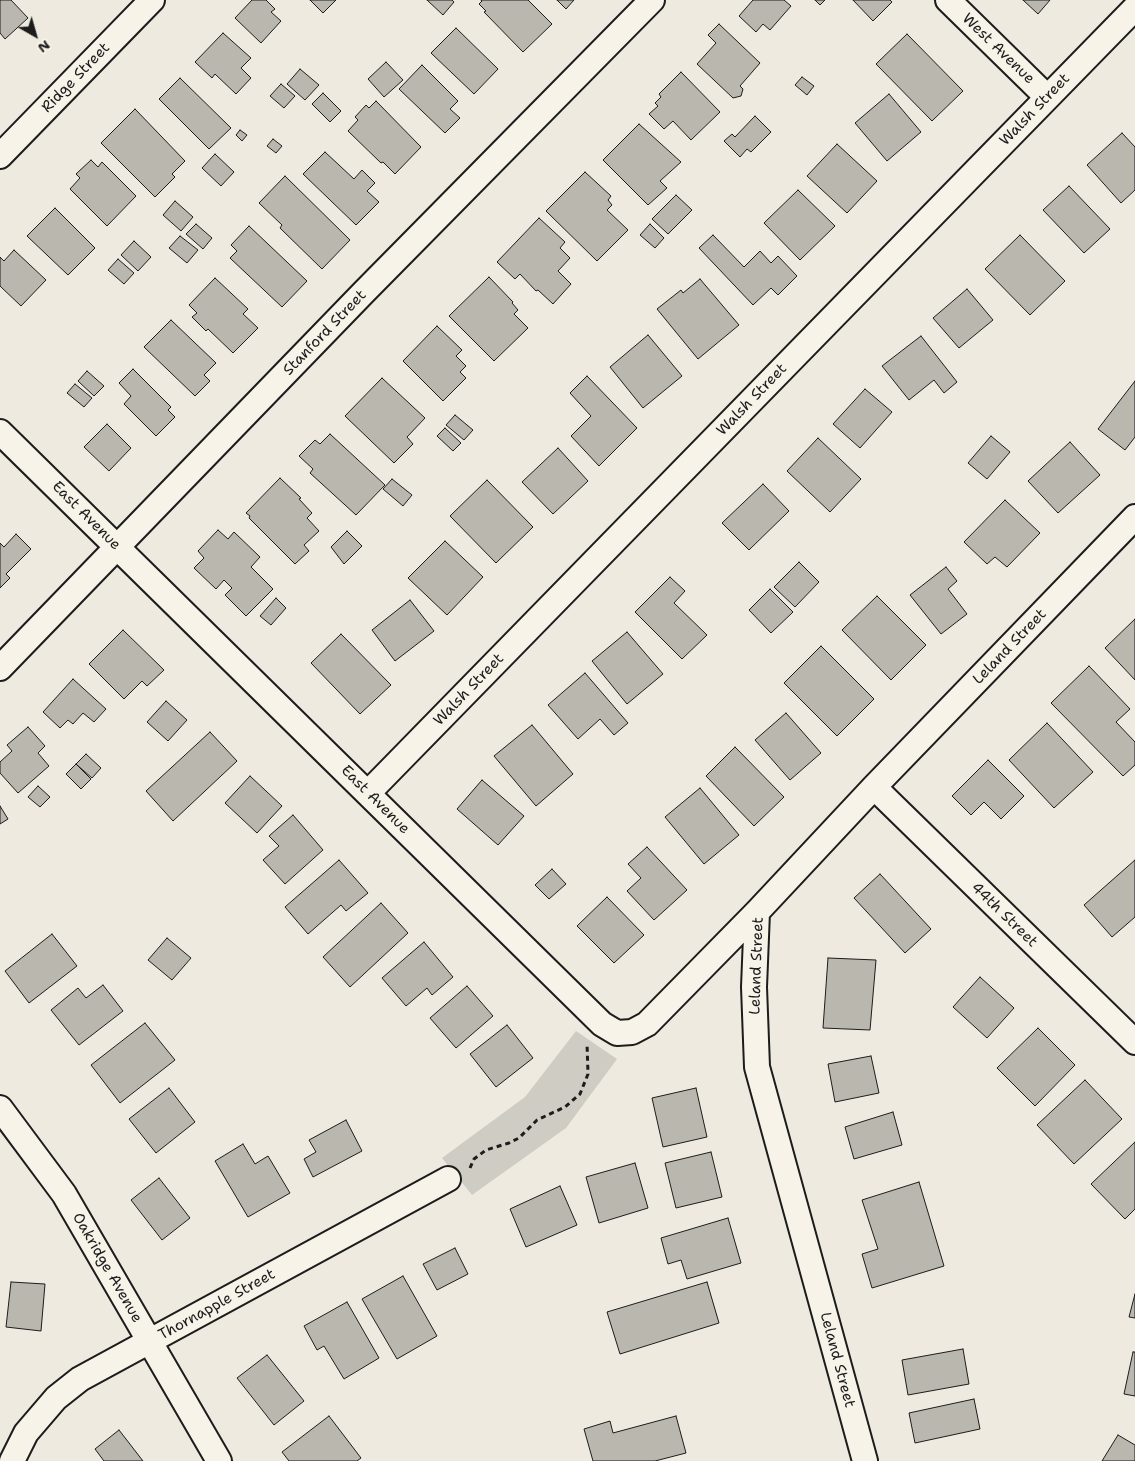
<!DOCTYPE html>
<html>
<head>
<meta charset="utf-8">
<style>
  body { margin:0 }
  #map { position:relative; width:1135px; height:1461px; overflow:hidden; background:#eeeae0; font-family:"Shantell Sans",sans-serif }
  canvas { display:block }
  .north { position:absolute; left:10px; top:10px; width:50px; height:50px; -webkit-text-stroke:4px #f7f3e8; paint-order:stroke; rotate:142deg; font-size:14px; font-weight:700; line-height:20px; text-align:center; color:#1c1c1c }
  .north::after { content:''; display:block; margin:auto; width:18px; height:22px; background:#1c1c1c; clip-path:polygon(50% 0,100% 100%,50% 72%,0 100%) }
</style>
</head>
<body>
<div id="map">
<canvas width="1135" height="1461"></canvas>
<div class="north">N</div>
</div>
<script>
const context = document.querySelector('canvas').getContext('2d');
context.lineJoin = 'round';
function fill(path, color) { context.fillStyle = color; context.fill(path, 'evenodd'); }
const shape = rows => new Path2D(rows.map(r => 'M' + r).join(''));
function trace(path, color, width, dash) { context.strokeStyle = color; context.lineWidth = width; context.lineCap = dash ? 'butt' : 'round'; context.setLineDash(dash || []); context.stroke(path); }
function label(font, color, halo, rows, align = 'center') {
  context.font = font + ' "Shantell Sans",sans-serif'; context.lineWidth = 5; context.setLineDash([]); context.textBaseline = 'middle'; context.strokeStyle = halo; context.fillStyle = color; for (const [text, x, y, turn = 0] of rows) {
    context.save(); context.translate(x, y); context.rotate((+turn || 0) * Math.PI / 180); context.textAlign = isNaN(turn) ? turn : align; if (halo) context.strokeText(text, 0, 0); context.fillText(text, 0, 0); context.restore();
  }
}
const green = shape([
  [576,1031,617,1059,566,1128,472,1195,442,1158,525,1097]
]);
const building = shape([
  [0,0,11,0,28,18,5,39,0,33,0,0],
  [252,0,266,0,275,9,271,12,281,21,261,43,235,18,252,0],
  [310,0,336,0,323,13,310,0],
  [427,0,452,0,454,2,443,15,427,0],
  [481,0,528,0,552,24,523,52,484,12,486,11,479,4,482,1,481,0],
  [557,0,574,0,566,9,557,0],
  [753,0,784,0,791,6,770,30,763,24,756,32,739,16,753,0],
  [815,0,825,0,820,5,815,0],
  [853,0,890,0,892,2,873,21,853,0],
  [1023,0,1050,0,1038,14,1023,0],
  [719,24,760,63,740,86,743,89,741,96,733,98,697,64,716,43,708,35,719,24],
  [456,28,498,69,474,94,431,53,456,28],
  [223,33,251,58,241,68,251,78,236,94,215,74,212,78,195,62,223,33],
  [907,34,963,91,932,121,876,64,907,34],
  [386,62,403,80,384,97,368,79,386,62],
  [422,65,458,101,450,109,460,118,445,133,399,89,422,65],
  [300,69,319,85,305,100,287,84,300,69],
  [681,72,720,112,691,140,673,121,664,129,649,114,658,106,655,103,661,97,659,94,681,72],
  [802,77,814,86,807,95,795,85,802,77],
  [180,78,231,128,209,149,159,99,180,78],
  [281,84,295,96,284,108,270,96,281,84],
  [323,93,341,111,330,122,312,104,323,93],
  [889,94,921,132,887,161,855,123,889,94],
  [376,101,421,147,395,174,383,162,381,163,348,131,358,120,355,117,366,105,369,108,376,101],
  [135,109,185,161,172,174,175,177,155,197,101,143,135,109],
  [755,116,771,132,751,152,747,149,740,157,724,141,732,134,735,137,755,116],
  [639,124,681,162,660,181,667,188,648,205,603,160,639,124],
  [240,130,247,135,242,141,236,135,240,130],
  [1122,133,1135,147,1135,190,1121,203,1087,165,1122,133],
  [273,139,282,146,276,153,267,146,273,139],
  [837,144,877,181,847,213,807,176,837,144],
  [325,152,354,179,362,170,375,183,367,191,379,202,356,225,303,174,325,152],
  [215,154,234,172,221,186,202,168,215,154],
  [91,160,98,167,102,162,136,196,107,226,70,189,80,178,76,174,91,160],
  [585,172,611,196,608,200,612,205,607,210,628,230,597,261,546,211,585,172],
  [285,176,350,240,322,269,280,228,282,225,259,203,285,176],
  [1069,186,1110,229,1084,253,1043,210,1069,186],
  [798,190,835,226,800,260,764,223,798,190],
  [676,195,692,210,668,234,652,219,676,195],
  [175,201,193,217,181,231,163,215,175,201],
  [55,208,95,248,68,275,27,236,55,208],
  [539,218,565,242,560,248,570,258,558,271,571,284,553,304,538,290,536,291,520,274,515,279,497,262,539,218],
  [196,224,212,238,203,249,186,234,196,224],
  [650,224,664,238,655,248,640,235,650,224],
  [249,226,307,281,282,307,230,258,237,251,231,245,249,226],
  [713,235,744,267,760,251,771,263,778,256,797,276,778,295,771,288,753,305,699,248,713,235],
  [1020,235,1065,281,1030,315,985,269,1020,235],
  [180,236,198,250,187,263,169,248,180,236],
  [134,241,151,257,138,271,121,255,134,241],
  [14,250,46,280,21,306,0,286,0,257,4,261,14,250],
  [118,259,134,273,124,284,108,270,118,259],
  [489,277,513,302,512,303,518,310,514,314,528,328,494,361,449,316,489,277],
  [215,278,248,309,243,314,258,328,233,353,208,329,206,331,192,317,197,313,189,305,215,278],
  [700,279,739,325,698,359,657,309,681,290,683,293,700,279],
  [967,289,993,320,959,348,933,318,967,289],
  [171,320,216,363,204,375,210,381,195,396,144,347,171,320],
  [437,326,462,350,456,356,466,366,460,372,466,378,443,401,403,361,437,326],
  [648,335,682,376,643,408,610,367,648,335],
  [921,336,957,382,944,393,934,380,909,400,882,366,921,336],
  [133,369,171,407,168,410,175,417,156,436,124,404,131,396,119,383,133,369],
  [87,371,104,386,94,396,78,381,87,371],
  [587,376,637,428,599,466,571,436,591,416,570,393,587,376],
  [382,378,425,418,407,437,413,444,394,463,345,416,382,378],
  [1135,381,1135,437,1125,450,1098,429,1135,381],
  [75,384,92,398,84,407,67,393,75,384],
  [865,389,892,412,860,448,833,424,865,389],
  [455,415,473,430,464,440,446,425,455,415],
  [107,424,131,448,109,471,84,447,107,424],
  [445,428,461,443,453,451,437,436,445,428],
  [330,434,385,485,356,515,310,473,313,469,299,456,315,440,320,444,330,434],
  [991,436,1010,452,987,479,968,463,991,436],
  [818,438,861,479,830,512,787,471,818,438],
  [1070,442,1100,475,1058,513,1028,481,1070,442],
  [558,448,588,481,553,514,522,482,558,448],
  [280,478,301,498,299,499,312,513,307,518,319,531,304,545,309,551,295,564,249,518,250,516,246,513,280,478],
  [392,479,412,495,403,506,383,489,392,479],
  [487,480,533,527,496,563,450,516,487,480],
  [763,484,789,511,749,550,722,523,763,484],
  [1005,500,1040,533,1007,567,995,557,987,564,964,542,1005,500],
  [218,530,228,539,234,532,260,557,251,567,273,589,246,616,225,595,232,588,224,580,216,589,194,568,204,558,198,551,218,530],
  [347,531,362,546,344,564,331,547,347,531],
  [16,534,31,549,6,574,10,578,0,588,0,543,4,547,16,534],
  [445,541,483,577,447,615,408,578,445,541],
  [799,562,819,582,795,607,774,587,799,562],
  [946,567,957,581,948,589,967,614,941,634,910,595,946,567],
  [670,577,685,591,674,603,707,635,682,659,635,612,670,577],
  [770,589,793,612,771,633,749,610,770,589],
  [877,596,926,645,891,680,842,630,877,596],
  [276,598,286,608,271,625,260,616,276,598],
  [410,600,434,631,395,661,372,630,410,600],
  [1135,619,1135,680,1105,648,1135,619],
  [123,630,164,670,147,686,142,681,124,699,89,664,123,630],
  [627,632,663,674,627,704,592,661,627,632],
  [341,634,391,685,360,714,311,663,341,634],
  [821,646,874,699,837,736,784,683,821,646],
  [1089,666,1130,709,1116,722,1135,742,1135,765,1123,776,1051,703,1089,666],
  [585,673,628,723,614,735,600,719,578,739,548,705,585,673],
  [73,679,106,709,94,722,83,713,73,724,68,720,60,728,43,712,73,679],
  [166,701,187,720,168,741,147,722,166,701],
  [786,713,821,753,790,780,755,740,786,713],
  [1047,723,1093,772,1054,808,1009,760,1047,723],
  [532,725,573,774,536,806,494,756,532,725],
  [28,727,45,746,38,753,49,766,18,793,0,773,0,762,12,751,7,745,28,727],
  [210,732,237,761,173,821,146,791,210,732],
  [735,747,784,797,754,826,706,776,735,747],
  [86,754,101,768,92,778,76,764,86,754],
  [988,760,1024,796,1001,819,984,802,971,815,952,796,988,760],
  [76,764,91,779,81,789,66,774,76,764],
  [250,776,282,806,257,833,225,803,250,776],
  [482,780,524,816,498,845,457,809,482,780],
  [38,786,50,797,40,807,28,797,38,786],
  [700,788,739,835,704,864,665,817,700,788],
  [0,806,8,819,0,824,0,806],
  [293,815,323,850,285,884,263,860,279,846,269,836,293,815],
  [647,847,687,890,654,920,627,891,641,878,628,864,647,847],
  [339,860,368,893,346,911,341,905,308,934,285,907,339,860],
  [1135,860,1135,917,1112,937,1084,905,1135,860],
  [552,869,566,884,549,899,535,885,552,869],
  [880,874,931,929,905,953,854,898,880,874],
  [607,897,644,935,614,963,577,926,607,897],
  [381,903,408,933,350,987,323,957,381,903],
  [52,934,77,966,29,1003,5,971,52,934],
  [167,938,191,958,172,980,148,960,167,938],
  [424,942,453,977,432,995,427,988,406,1006,382,978,424,942],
  [828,958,876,960,870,1030,823,1028,828,958],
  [980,977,1014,1008,987,1038,953,1007,980,977],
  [103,985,123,1011,79,1045,51,1010,78,988,86,998,103,985],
  [467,986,493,1016,456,1048,430,1018,467,986],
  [145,1023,175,1060,120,1103,91,1065,145,1023],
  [507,1025,533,1058,496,1087,470,1054,507,1025],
  [1038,1028,1075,1065,1035,1106,997,1068,1038,1028],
  [871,1056,879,1093,835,1102,828,1064,871,1056],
  [1085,1080,1122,1119,1074,1164,1037,1125,1085,1080],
  [169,1088,195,1122,156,1153,129,1119,169,1088],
  [696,1088,707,1137,663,1147,652,1098,696,1088],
  [893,1112,902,1145,854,1159,845,1127,893,1112],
  [346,1120,362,1151,313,1177,304,1159,316,1152,309,1140,346,1120],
  [1135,1142,1135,1209,1125,1219,1091,1184,1135,1142],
  [243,1144,255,1164,268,1156,290,1193,248,1217,215,1161,243,1144],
  [711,1152,722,1197,676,1208,665,1163,711,1152],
  [635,1163,648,1208,599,1223,586,1177,635,1163],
  [159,1178,190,1218,162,1240,131,1200,159,1178],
  [919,1182,944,1266,872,1288,862,1254,878,1249,862,1200,919,1182],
  [560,1186,577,1225,526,1247,510,1209,560,1186],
  [728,1218,741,1263,687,1279,681,1260,668,1264,661,1238,728,1218],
  [455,1248,468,1274,437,1290,423,1264,455,1248],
  [403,1276,437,1336,397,1359,362,1299,403,1276],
  [11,1282,45,1284,41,1331,6,1327,11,1282],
  [707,1282,719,1323,620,1354,607,1312,707,1282],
  [1135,1294,1135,1318,1129,1317,1135,1294],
  [347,1302,379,1358,344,1379,324,1346,317,1350,304,1326,347,1302],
  [963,1349,969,1384,908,1395,902,1360,963,1349],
  [1133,1352,1135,1352,1135,1396,1124,1394,1133,1352],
  [267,1355,304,1401,274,1425,237,1378,267,1355],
  [974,1399,980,1429,915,1443,909,1413,974,1399],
  [329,1416,361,1458,357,1461,289,1461,282,1452,329,1416],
  [676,1416,686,1453,655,1461,593,1461,584,1429,610,1421,613,1433,676,1416],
  [119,1430,143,1461,104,1461,95,1449,119,1430],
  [1118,1435,1135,1445,1135,1461,1102,1461,1118,1435]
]);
const path = shape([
  [470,1168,474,1159,486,1150,509,1143,519,1138,537,1120,565,1107,580,1094,588,1074,587,1043]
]);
const minor = shape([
  [948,0,1047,97],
  [0,156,152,0],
  [0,432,602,1024,617,1033,632,1032,647,1024,757,912,874,787,1135,517],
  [0,668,363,293,652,0],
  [874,787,1135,1042],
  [368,793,1135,8],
  [757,912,754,987,757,1067,865,1461],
  [0,1108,64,1194,219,1461],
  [12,1461,26,1433,56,1398,80,1379,448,1179]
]);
const streetNames = [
  ["West Avenue",998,49,44],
  ["Ridge Street",76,78,-46],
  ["Walsh Street",1035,110,-46],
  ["Stanford Street",325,333,-46],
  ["Walsh Street",752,400,-46],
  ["East Avenue",86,516,45],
  ["Leland Street",1010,647,-46],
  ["Walsh Street",469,690,-46],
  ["East Avenue",375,800,45],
  ["44th Street",1004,915,44],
  ["Leland Street",757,966,-88],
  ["Oakridge Avenue",107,1268,60],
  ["Thornapple Street",217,1305,-29],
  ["Leland Street",837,1360,75]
];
fill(green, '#cfccc3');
fill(building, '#bab7af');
trace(building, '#1c1c1c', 1);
trace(minor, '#1c1c1c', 28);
trace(path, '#1c1c1c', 3, [5, 4]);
trace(minor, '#f7f3e8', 24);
label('15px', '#1c1c1c', '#f7f3e8', streetNames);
</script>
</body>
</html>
